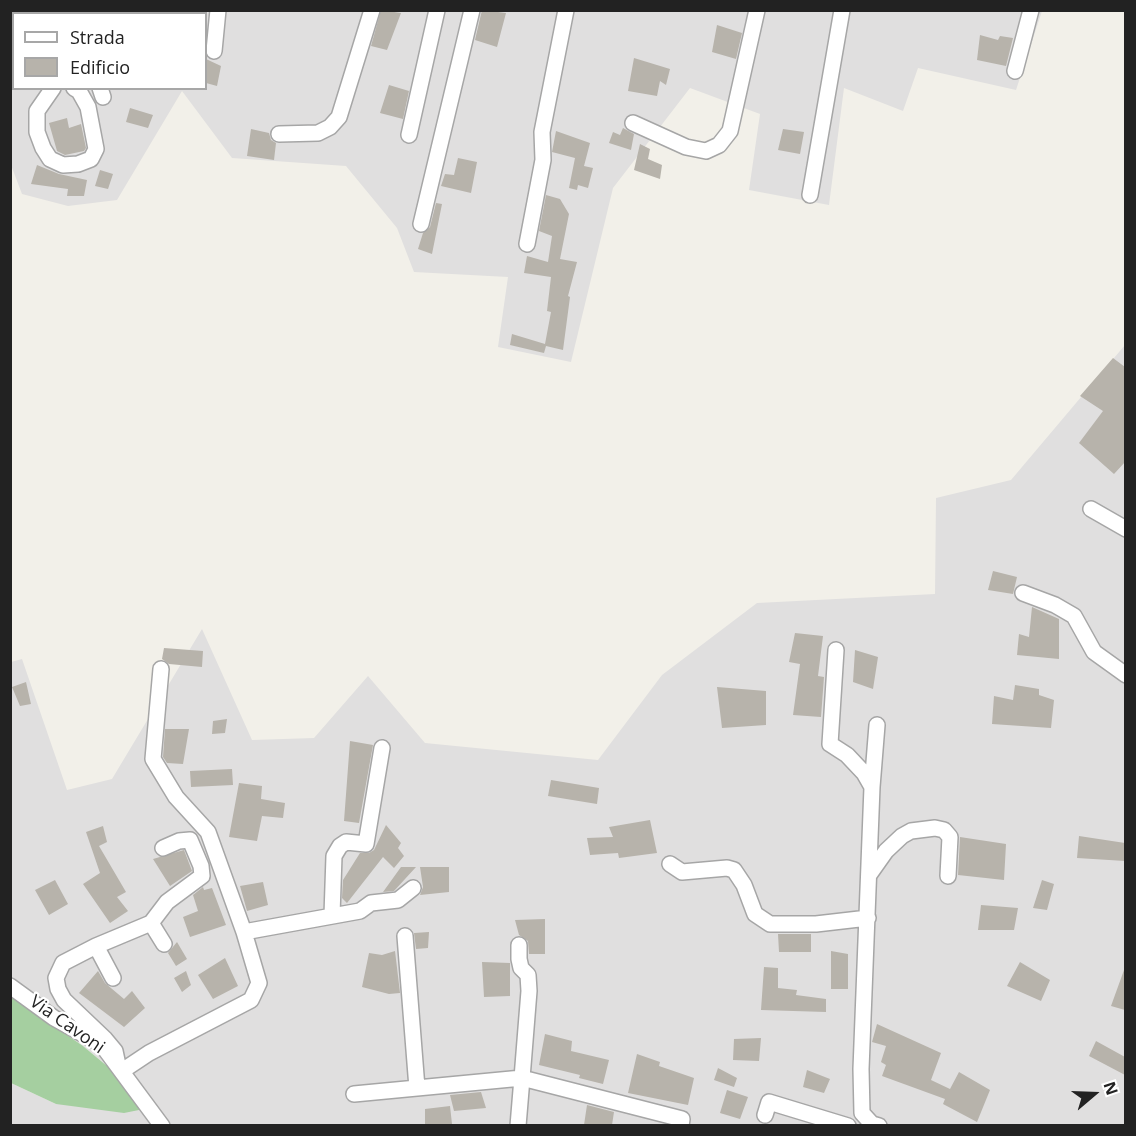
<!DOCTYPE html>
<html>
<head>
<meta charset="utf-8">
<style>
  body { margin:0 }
  #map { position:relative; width:1136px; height:1136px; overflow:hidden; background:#f2f0e9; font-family:"Open Sans",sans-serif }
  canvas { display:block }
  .frame { position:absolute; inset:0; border:12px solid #222; pointer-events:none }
  .legend { position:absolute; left:12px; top:12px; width:195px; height:78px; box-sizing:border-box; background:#fff; border:2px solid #a7a7a7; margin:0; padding:8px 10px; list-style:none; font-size:18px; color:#222 }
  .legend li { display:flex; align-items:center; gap:12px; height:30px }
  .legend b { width:30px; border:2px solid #a7a7a7 }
  .north { position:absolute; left:1064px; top:1064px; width:60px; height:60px; -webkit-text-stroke:4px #fff; paint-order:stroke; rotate:71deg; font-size:16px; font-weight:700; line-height:24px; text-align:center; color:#222 }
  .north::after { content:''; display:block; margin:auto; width:21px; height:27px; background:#222; clip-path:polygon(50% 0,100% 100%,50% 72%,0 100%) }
</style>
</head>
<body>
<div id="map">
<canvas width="1136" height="1136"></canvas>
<div class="frame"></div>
<ul class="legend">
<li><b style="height:8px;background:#fff"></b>Strada</li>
<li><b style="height:16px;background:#b7b3ab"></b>Edificio</li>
</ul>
<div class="north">N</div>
</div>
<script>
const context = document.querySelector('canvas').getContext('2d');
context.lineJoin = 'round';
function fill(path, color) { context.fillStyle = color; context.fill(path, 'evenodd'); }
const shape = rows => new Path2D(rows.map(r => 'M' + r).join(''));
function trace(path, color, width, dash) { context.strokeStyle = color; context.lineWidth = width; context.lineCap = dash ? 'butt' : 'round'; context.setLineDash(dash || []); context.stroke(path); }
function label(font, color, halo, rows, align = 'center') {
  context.font = font + ' "Open Sans",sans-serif'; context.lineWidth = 4.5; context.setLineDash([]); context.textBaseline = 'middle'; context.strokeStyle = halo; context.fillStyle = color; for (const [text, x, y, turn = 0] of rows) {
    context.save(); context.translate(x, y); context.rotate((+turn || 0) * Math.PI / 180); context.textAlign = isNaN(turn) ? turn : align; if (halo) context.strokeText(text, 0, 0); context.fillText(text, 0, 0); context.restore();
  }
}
const residential = shape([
  [11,11,1042,11,1016,90,918,68,903,111,844,88,829,205,749,190,760,114,690,88,613,188,571,362,498,347,508,277,414,272,397,228,346,166,232,158,182,91,117,200,68,206,22,194,11,165],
  [14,14,206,14,206,88,14,88],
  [1125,345,1125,1125,11,1125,11,1083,56,1104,113,1071,83,1046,11,996,11,662,22,659,67,790,112,779,202,629,252,740,314,738,368,676,425,743,598,760,662,675,757,603,935,594,936,498,1011,480]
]);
const forest = shape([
  [10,996,83,1046,113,1071,144,1109,124,1113,56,1104,11,1083]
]);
const building = shape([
  [381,10,401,13,387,50,371,46],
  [482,10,506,13,497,47,475,40],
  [717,25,742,33,736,59,712,52],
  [980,35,998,40,1000,36,1013,38,1006,66,977,60],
  [634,58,670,69,666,85,660,81,657,96,628,91],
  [206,59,221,66,217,86,206,83],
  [389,85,409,91,403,119,380,113],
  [130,108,153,115,148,128,126,122],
  [67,118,69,128,81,124,86,148,84,151,65,155,57,151,49,123],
  [623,128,634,134,631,150,609,143,613,132,620,135],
  [251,129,269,133,271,140,276,143,274,160,247,156],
  [783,129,804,132,800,154,778,150],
  [556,131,590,143,584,166,593,168,588,188,578,185,577,190,569,188,575,158,552,152],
  [640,144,650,149,648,159,662,165,660,179,634,170],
  [458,158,477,162,471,193,441,186,445,174,454,175],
  [37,165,59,174,87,180,84,196,67,196,68,189,31,184],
  [100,170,113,174,108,189,95,186],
  [546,195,560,199,569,214,560,259,577,262,568,296,570,297,563,350,546,346,544,353,510,345,512,334,545,344,551,312,547,311,551,277,524,273,527,256,548,262,552,236,539,231],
  [436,203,442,204,432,254,418,249,423,233,430,227],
  [1113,358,1125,367,1125,462,1114,474,1079,443,1103,411,1080,396],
  [993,571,1017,577,1013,594,988,590],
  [1032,607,1059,619,1059,659,1017,655,1019,634,1029,637],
  [795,633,823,636,818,676,824,677,821,717,793,715,800,664,789,662],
  [164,648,203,651,202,667,169,664,162,659],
  [855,650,878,657,873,689,853,682],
  [26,682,31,704,20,706,12,687],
  [1015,685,1039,689,1039,695,1054,700,1051,728,992,724,994,696,1013,700],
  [717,687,766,691,766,725,722,728],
  [227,719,225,733,212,734,213,721],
  [165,729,189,729,183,764,167,763,163,757],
  [350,741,373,745,359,823,344,821],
  [232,769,233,785,191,787,190,771],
  [551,780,599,788,597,804,548,796],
  [239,783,262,786,261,799,285,803,283,818,262,816,257,841,229,837],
  [650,820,657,853,619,858,618,853,590,855,587,838,613,837,609,827],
  [386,825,401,843,398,848,404,856,394,868,383,857,347,903,342,898,343,880,360,853,369,853,374,850],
  [103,826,107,842,99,846,126,892,117,897,128,911,110,923,83,884,100,873,86,832],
  [1079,836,1125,843,1125,861,1077,858],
  [960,837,1006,844,1004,880,958,875],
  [184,850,192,871,170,886,153,859],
  [401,867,416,867,394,891,383,892],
  [420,867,449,867,449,892,420,895,423,887],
  [55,880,68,904,49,915,35,890],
  [1042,880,1054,884,1047,910,1033,908],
  [263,882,268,905,247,911,240,886],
  [203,887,204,890,212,888,226,925,190,937,183,917,198,911,193,895],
  [981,905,1018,908,1014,930,978,930],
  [545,919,545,954,529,954,528,941,519,935,515,920],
  [429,932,428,948,416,949,414,933],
  [778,934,811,934,811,952,779,952],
  [177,942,187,959,176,966,168,953],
  [395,951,400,993,389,994,362,987,369,953,382,955],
  [831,951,848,954,848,989,831,989],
  [225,958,238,986,213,999,198,975],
  [482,962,510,963,510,996,484,997],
  [1020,962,1050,980,1041,1001,1007,986],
  [764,967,778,968,778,988,797,990,796,995,826,999,826,1012,761,1010],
  [1124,970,1125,970,1125,1010,1111,1006],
  [98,971,105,983,124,999,132,991,145,1008,124,1027,79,993],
  [186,971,191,985,182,992,174,978],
  [877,1024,941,1053,931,1080,950,1089,959,1072,990,1090,977,1122,943,1104,945,1099,882,1076,886,1065,881,1062,886,1046,872,1042],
  [545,1034,572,1041,571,1051,609,1060,603,1084,579,1078,580,1075,539,1065],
  [761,1038,759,1061,733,1060,734,1039],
  [1096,1041,1125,1057,1125,1075,1089,1056],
  [637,1054,660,1062,659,1066,694,1078,688,1105,628,1093],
  [718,1068,737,1078,734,1087,714,1080],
  [807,1070,830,1079,824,1093,803,1087],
  [727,1090,748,1097,740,1119,720,1113],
  [481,1092,486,1108,454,1111,450,1095],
  [587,1105,614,1112,612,1125,584,1125],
  [450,1106,452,1124,425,1125,425,1109]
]);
const minor = shape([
  [32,10,33,14],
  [102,10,103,14],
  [214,51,218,10],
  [1015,71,1031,10],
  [53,88,37,111,37,132,43,148,50,159,63,165,78,164,91,159,96,149,88,107,79,91,74,88],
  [100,88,103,97],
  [633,123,686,147,706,151,719,145,730,131,757,10],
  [279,134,318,133,330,127,339,117,372,10],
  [409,135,437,10],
  [810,195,842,10],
  [421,224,472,10],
  [527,244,543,160,542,132,566,10],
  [1091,509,1126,529],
  [1023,593,1055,605,1074,616,1094,652,1126,675],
  [836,650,830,744,847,755,864,773,872,787,861,1069,862,1113,872,1124,879,1126],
  [161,669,153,759,176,797,208,832,244,932,360,911,371,903,398,900,413,888],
  [872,787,877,725],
  [670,864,682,872,727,868,734,870,744,885,755,914,770,924,816,924,868,918],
  [869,875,886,851,902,836,911,831,935,828,944,830,950,837,948,876],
  [332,915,334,856,340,846,346,842,366,844,382,748],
  [151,923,164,944],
  [405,936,417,1088,522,1078,529,991,528,975,521,968,519,959,519,945],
  [96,946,113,978],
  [10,986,54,1018,102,1045,162,1126],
  [118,1065,115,1051,105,1039,64,1000,58,989,56,978,63,963,96,946,151,923,167,902,202,876,201,866,190,840,179,841,163,848],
  [122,1071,149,1053,251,1000,259,983,244,932],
  [354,1094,417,1088],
  [765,1115,769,1102,848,1126],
  [518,1126,522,1078,682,1119,681,1126]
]);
const streetNames = [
  ["Via Cavoni",67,1025,35]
];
fill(residential, '#e0dfdf');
fill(forest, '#a5cfa0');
fill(building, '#b7b3ab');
trace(minor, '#a6a6a6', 18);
trace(minor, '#fff', 15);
label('18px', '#222', '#fff', streetNames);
</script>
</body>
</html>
